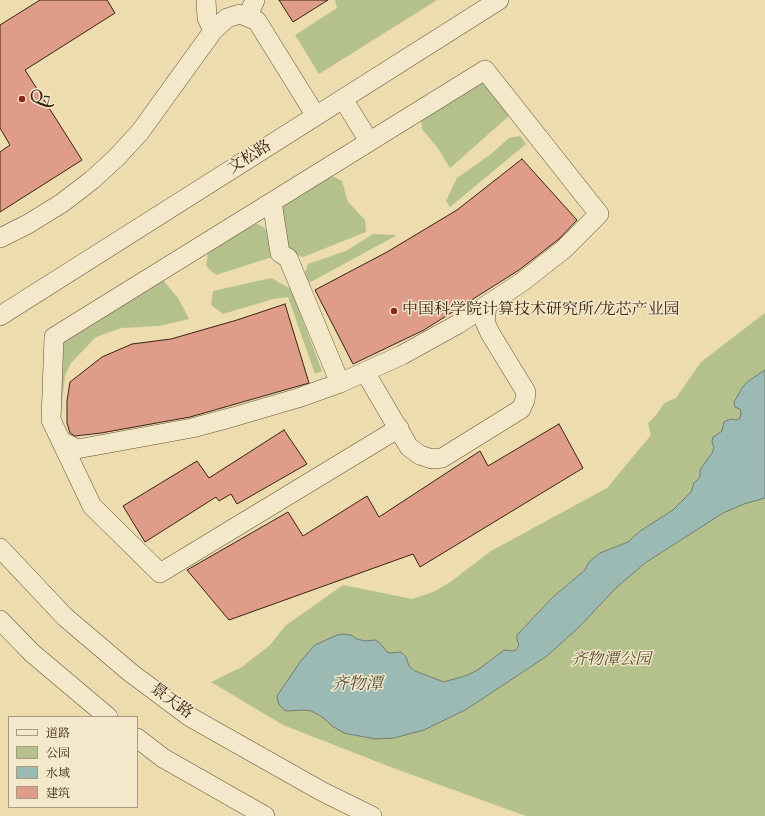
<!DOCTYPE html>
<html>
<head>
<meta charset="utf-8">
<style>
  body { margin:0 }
  #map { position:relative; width:765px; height:816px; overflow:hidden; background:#ecdcae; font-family:"IM FELL English","Noto Serif SC",serif }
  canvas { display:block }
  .legend { position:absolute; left:8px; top:716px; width:130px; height:92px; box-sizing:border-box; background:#f3e8ca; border:1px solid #a99980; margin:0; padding:5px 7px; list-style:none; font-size:12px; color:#392312 }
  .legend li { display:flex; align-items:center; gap:8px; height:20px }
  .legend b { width:20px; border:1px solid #a99980 }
</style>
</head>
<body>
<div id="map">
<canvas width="765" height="816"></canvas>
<ul class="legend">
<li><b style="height:5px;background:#f3e8ca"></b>道路</li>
<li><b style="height:11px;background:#b4c18d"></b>公园</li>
<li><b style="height:11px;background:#9bbab3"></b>水域</li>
<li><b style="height:11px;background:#de9c89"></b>建筑</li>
</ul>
</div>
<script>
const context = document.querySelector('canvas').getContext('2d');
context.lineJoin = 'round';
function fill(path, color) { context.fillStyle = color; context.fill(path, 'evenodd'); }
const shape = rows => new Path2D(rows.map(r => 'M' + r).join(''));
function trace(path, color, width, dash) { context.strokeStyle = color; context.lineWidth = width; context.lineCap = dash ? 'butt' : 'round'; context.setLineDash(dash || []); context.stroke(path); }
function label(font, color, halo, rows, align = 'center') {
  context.font = font + ' "IM FELL English","Noto Serif SC",serif'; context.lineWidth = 3; context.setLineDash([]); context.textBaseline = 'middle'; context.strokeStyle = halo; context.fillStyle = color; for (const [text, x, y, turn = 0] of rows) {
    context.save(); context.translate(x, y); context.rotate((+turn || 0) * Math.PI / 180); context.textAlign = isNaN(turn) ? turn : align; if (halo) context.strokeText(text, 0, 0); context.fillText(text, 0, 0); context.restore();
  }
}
const green = shape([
  [335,0,437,0,319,74,295,35,337,8],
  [482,80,508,106,509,116,450,168,437,147,422,129,421,119],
  [520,136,526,144,450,207,446,201,457,178,491,154,509,138],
  [330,175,342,181,348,202,365,220,366,232,303,257,290,252,278,209],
  [252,222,264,227,269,235,272,257,216,275,206,266,208,252],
  [373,234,397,235,309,283,305,273,308,264,346,251],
  [271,278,291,289,322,371,315,374,288,297,273,299,223,314,211,305,213,291],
  [162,279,178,298,189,319,159,326,121,328,96,337,71,363,65,376,60,420,57,411,64,341],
  [765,313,765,816,526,816,393,768,283,725,211,682,242,667,270,645,285,626,343,585,412,599,433,592,449,583,491,551,607,488,651,435,648,423,657,414,664,403,676,398,701,362]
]);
const water = shape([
  [765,370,765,498,744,504,723,513,645,563,617,587,578,628,547,656,467,709,424,730,394,738,375,739,344,733,332,726,326,720,319,715,311,711,303,710,287,711,284,710,280,706,278,702,277,696,300,662,315,645,337,635,344,634,351,635,357,639,365,641,375,640,380,643,387,652,390,653,401,652,406,657,409,666,415,671,444,682,468,675,479,669,503,651,506,650,512,651,516,650,519,645,517,640,517,635,553,597,585,570,589,562,600,553,628,542,640,531,673,510,691,492,694,483,700,477,700,470,702,467,712,453,714,448,712,442,713,437,722,431,724,422,731,419,737,420,740,418,741,413,740,409,735,407,734,402,742,388,747,382,765,370]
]);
const building = shape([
  [40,0,107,0,115,13,25,70,82,160,0,212,0,152,10,145,0,128,0,25,40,0],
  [279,0,328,0,293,22,279,0],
  [522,159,577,220,559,239,519,270,424,330,353,364,315,290,387,252,457,210,522,159],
  [285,304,309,383,190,417,101,433,75,436,70,433,67,423,67,401,70,382,102,357,132,344,171,339,237,320,285,304],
  [559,424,583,468,420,567,413,554,229,620,187,570,288,512,303,536,367,496,379,517,480,451,488,466,559,424],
  [284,430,307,464,237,504,231,494,219,501,216,497,145,542,123,506,197,461,209,478,284,430]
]);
const minor = shape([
  [206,0,207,18,213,31],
  [248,16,255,0],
  [485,70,599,214,564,249,522,282,458,324,402,355,340,383,298,398,233,417,192,428,77,449,61,441,51,420,54,337,485,70],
  [343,99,369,141],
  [272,202,280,253,288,258,340,383],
  [0,238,28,224,62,203,92,180,116,158,140,132,213,31,227,18,240,14,257,21,316,116],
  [0,316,499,0],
  [365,372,409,447,420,455,432,459,442,458,521,409,525,400,526,392,490,333,485,322,487,305],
  [61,441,92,506,160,573,399,428],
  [0,548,65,617,131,673,190,717,323,792,372,816],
  [0,620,32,653,108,717],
  [137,738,163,758,265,816]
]);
const markers = [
  [22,99,4,"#8f2418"],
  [394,311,4,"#8f2418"]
];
const poiNames = [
  ["Q7",30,99],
  ["中国科学院计算技术研究所/龙芯产业园",402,311]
];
const streetNames = [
  ["文松路",250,158,-32],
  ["景天路",171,702,36]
];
const parkNames = [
  ["齐物潭公园",611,661]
];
const waterNames = [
  ["齐物潭",357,686]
];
fill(green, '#b4c18d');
fill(water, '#9bbab3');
trace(water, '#747e73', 1);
fill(building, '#de9c89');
trace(building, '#392312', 1);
trace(minor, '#665139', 20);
trace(minor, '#f3e8ca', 19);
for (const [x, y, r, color] of markers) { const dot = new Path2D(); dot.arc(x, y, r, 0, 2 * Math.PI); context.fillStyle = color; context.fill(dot); trace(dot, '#f3e8ca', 1.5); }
label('16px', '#392312', '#f3e8ca', poiNames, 'left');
label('16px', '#392312', '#f3e8ca', streetNames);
label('italic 16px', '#584a31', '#f3e8ca', parkNames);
label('italic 17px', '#565042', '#f3e8ca', waterNames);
</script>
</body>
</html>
